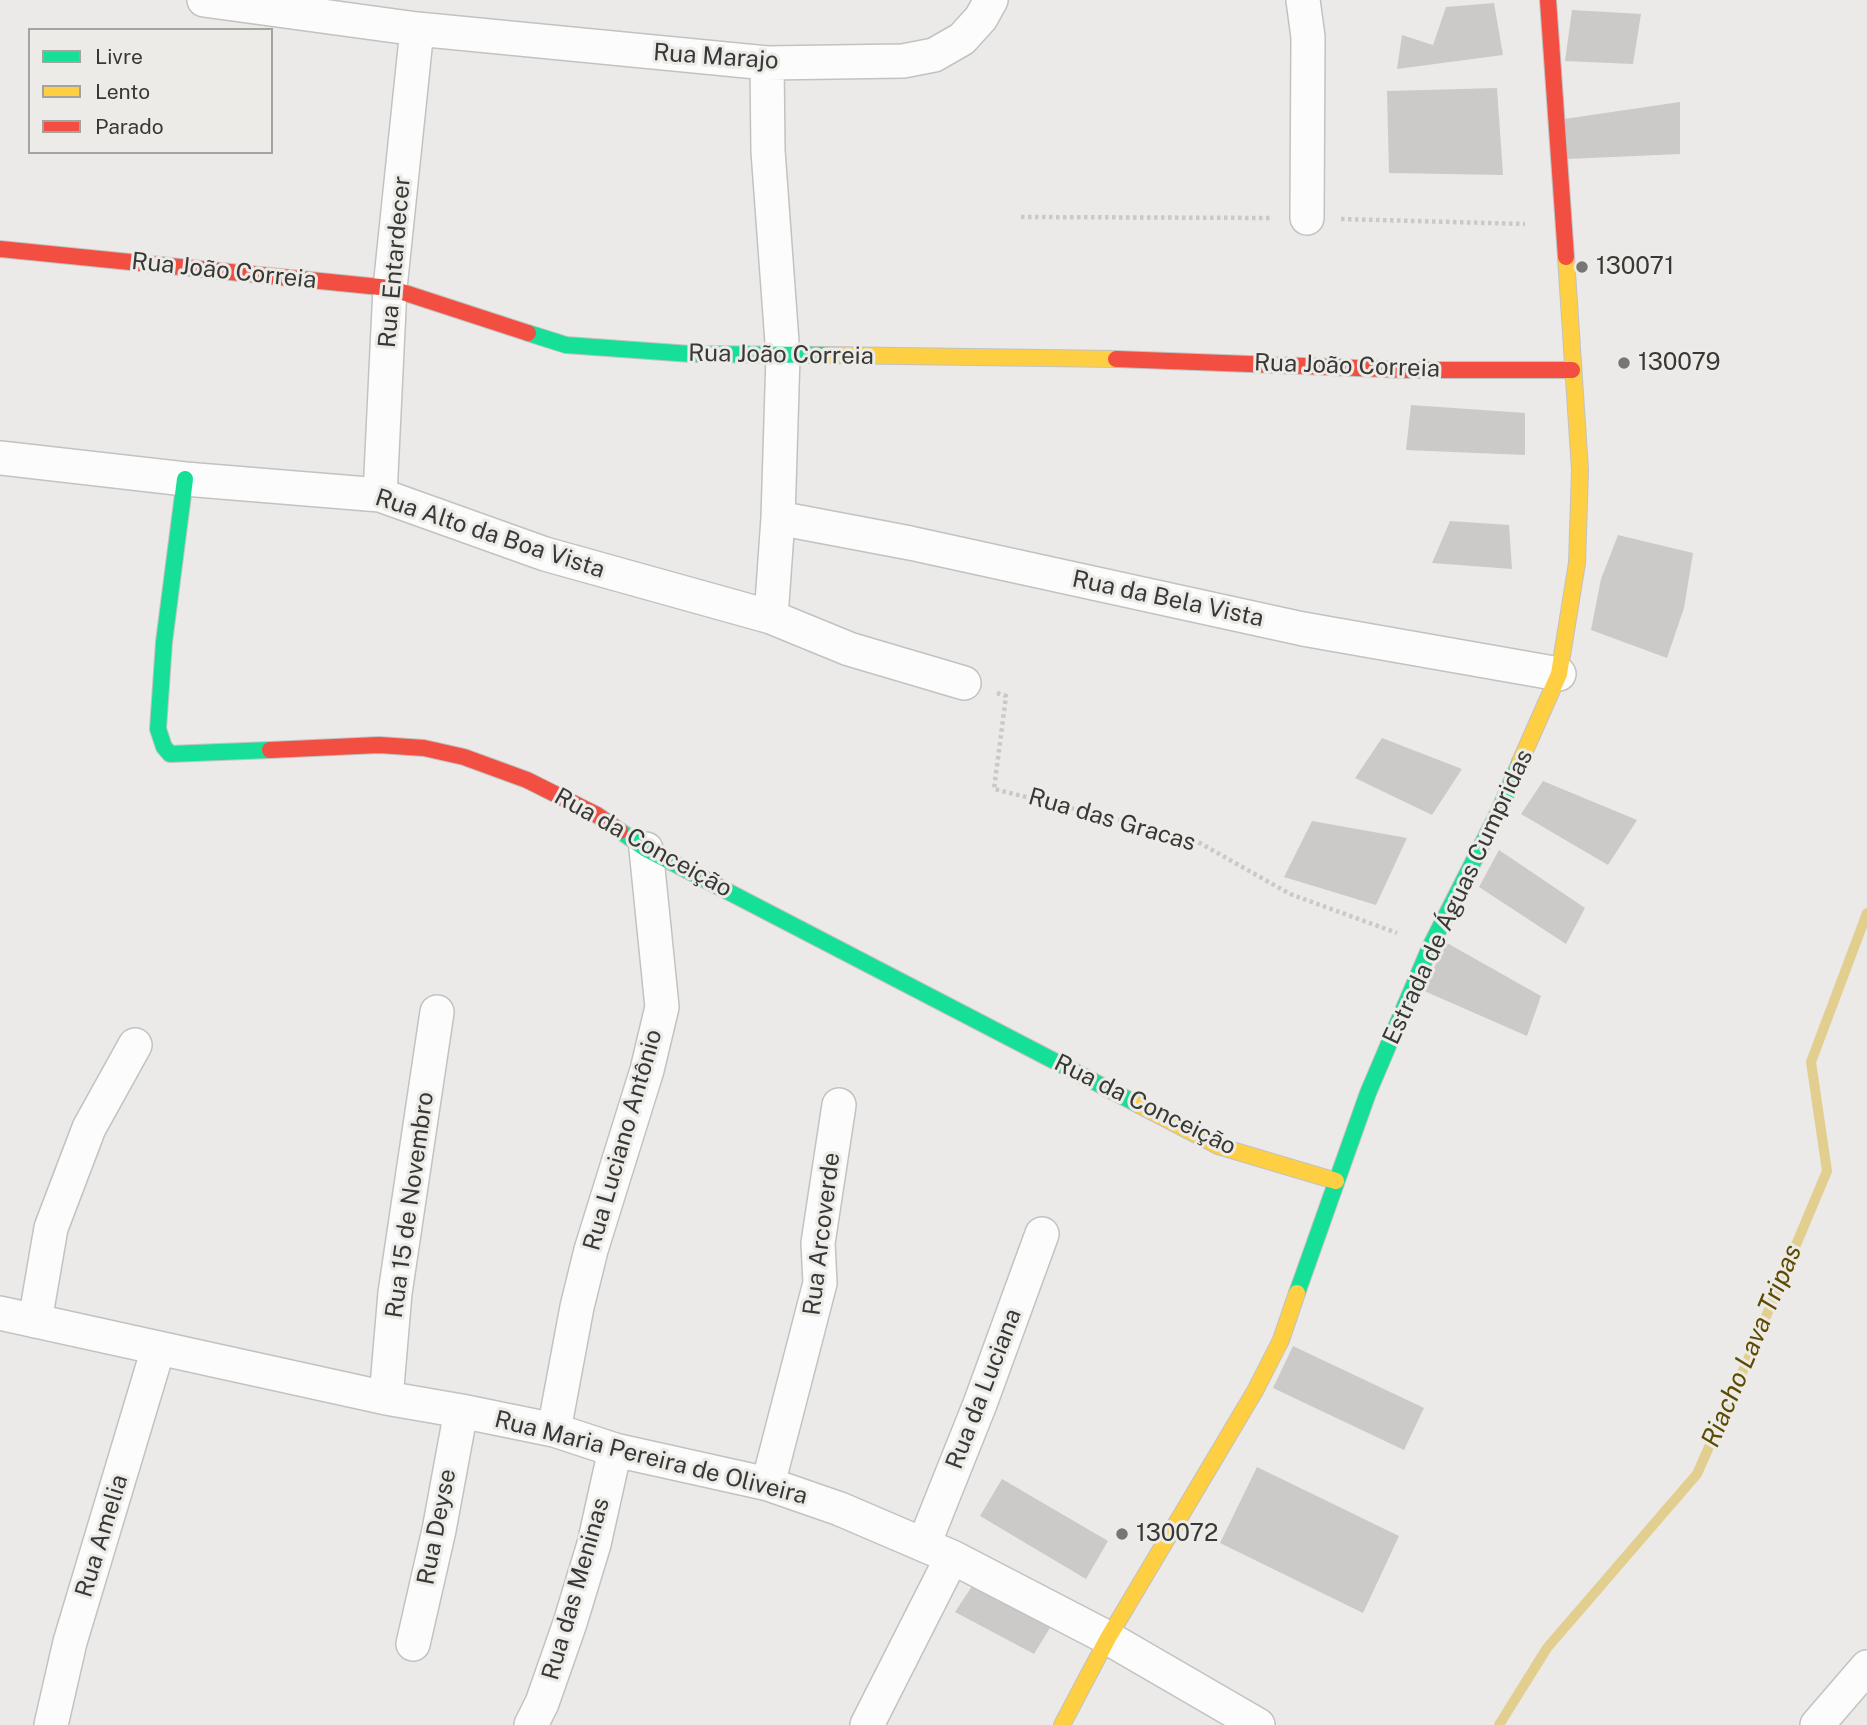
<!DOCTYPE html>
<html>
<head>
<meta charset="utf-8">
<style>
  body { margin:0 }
  #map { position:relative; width:1867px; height:1725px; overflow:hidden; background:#ebeae8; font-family:"Public Sans",sans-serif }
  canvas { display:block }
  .legend { position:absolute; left:28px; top:28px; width:245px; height:126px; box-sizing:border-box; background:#ecebe7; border:2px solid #a4a3a0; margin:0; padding:9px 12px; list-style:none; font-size:21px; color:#383836 }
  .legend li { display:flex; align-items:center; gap:14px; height:35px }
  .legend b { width:35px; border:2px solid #a4a3a0 }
</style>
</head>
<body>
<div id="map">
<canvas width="1867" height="1725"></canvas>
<ul class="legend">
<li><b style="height:9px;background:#16e098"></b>Livre</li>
<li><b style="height:9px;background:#ffcf43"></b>Lento</li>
<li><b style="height:9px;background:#f24e42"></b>Parado</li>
</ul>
</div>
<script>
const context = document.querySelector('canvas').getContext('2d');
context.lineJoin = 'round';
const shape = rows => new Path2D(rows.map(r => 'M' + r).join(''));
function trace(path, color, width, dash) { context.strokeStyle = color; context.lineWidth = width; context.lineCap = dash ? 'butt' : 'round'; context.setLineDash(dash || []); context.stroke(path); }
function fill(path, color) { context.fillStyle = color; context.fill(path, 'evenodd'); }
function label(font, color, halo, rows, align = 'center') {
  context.font = font + ' "Public Sans",sans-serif'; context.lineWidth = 6; context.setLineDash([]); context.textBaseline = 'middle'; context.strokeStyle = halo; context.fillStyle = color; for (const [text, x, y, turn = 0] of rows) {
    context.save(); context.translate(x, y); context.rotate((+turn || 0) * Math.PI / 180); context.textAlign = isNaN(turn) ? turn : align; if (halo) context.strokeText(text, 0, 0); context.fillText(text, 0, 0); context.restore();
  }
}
const stream = shape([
  [1499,1725,1547,1648,1697,1474,1749,1357,1827,1171,1811,1062,1867,913]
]);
const building = shape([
  [1494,3,1503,55,1397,69,1402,35,1433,45,1446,7],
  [1572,10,1641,14,1633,64,1565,61],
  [1497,88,1503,175,1389,173,1387,91],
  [1680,102,1680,154,1567,159,1564,119],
  [1411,405,1525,413,1525,455,1406,450],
  [1450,521,1509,525,1512,569,1432,563],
  [1618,535,1693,553,1684,608,1667,658,1591,630,1601,579],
  [1382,738,1462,769,1432,815,1355,778],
  [1543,781,1637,820,1608,865,1521,814],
  [1312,821,1407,838,1376,905,1284,877],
  [1499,850,1585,908,1566,944,1479,887],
  [1447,943,1541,996,1527,1036,1422,990],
  [1293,1346,1424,1408,1404,1450,1273,1388],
  [1257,1467,1399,1536,1363,1613,1220,1543],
  [1002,1479,1108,1541,1086,1579,980,1516],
  [980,1574,1053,1623,1034,1654,955,1612]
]);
const path = shape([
  [1021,217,1273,218],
  [1341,219,1525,224],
  [997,693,1006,696,994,789,1191,838,1290,894,1397,933]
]);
const street = shape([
  [204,0,417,29,767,63,903,61,934,55,962,39,981,18,991,0],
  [1303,0,1308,37,1307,218],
  [767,63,768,151,783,356,778,518,771,617],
  [0,458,185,479,380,495,545,554,771,617,849,649,964,683],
  [380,495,390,288,417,29],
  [778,518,910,543,1303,629,1559,674],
  [0,1313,386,1398,461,1411,554,1430,615,1450,768,1484,840,1509,952,1557,1108,1638,1258,1725],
  [35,1321,51,1228,89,1128,135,1045],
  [386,1398,395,1293,437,1012],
  [554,1430,577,1307,591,1250,647,1070,662,1007,646,849],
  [768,1484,820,1283,818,1243,839,1105],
  [924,1544,980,1404,1042,1234],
  [413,1644,439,1530,461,1411],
  [51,1725,70,1642,158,1349],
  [531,1725,542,1703,570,1623,594,1544,615,1450],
  [867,1725,952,1557],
  [1817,1725,1867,1667]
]);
const fast = shape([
  [528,333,566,345,691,354,827,355],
  [185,479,164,642,158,729,164,747,170,754,270,750],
  [620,831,646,849,1139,1105],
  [1297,1293,1368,1093,1431,945,1499,811,1520,762]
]);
const slow = shape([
  [827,355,1116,359],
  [1520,762,1559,674,1577,563,1580,470,1566,257],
  [1139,1105,1218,1146,1336,1181],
  [1062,1725,1108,1638,1255,1391,1281,1340,1297,1293]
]);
const jam = shape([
  [1548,0,1566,257],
  [0,249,390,288,528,333],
  [1116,359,1410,370,1572,370],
  [270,750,379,745,424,748,464,757,527,780,597,815,620,831]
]);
const markers = [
  [1582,267,7,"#777674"],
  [1624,363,7,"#777674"],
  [1122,1534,7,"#777674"]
];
const streetNames = [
  ["Rua Marajo",716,57,4],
  ["Rua Entardecer",395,262,-85],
  ["Rua João Correia",224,271,6],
  ["Rua João Correia",781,355,1],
  ["Rua João Correia",1347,366,2],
  ["Rua Alto da Boa Vista",490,534,18],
  ["Rua da Bela Vista",1168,599,12],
  ["Rua das Gracas",1112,820,16],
  ["Rua da Conceição",643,843,29],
  ["Estrada de Águas Cumpridas",1458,897,-65],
  ["Rua da Conceição",1145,1105,26],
  ["Rua Luciano Antônio",623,1140,-74],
  ["Rua 15 de Novembro",410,1205,-82],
  ["Rua Arcoverde",822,1234,-83],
  ["Rua da Luciana",984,1389,-69],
  ["Rua Maria Pereira de Oliveira",651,1458,14],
  ["Rua Deyse",437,1527,-79],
  ["Rua Amelia",102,1536,-73],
  ["Rua das Meninas",576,1589,-74]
];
const poiNames = [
  ["130071",1596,267],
  ["130079",1638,363],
  ["130072",1136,1534]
];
const waterNames = [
  ["Riacho Lava Tripas",1752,1346,-67]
];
trace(stream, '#e2ce8f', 10);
fill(building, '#cbcac9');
trace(street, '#c2c2c0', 36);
trace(fast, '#c2c2c0', 18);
trace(slow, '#c2c2c0', 18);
trace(jam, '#c2c2c0', 18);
trace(path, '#c9c9c9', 4.5, [3.5, 3.5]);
trace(street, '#fcfcfc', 33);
trace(fast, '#16e098', 16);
trace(slow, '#ffcf43', 16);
trace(jam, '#f24e42', 16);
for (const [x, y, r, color] of markers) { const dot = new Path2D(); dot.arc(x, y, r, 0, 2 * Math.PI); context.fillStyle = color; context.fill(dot); trace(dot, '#ecebe7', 2.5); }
label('24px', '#383836', '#ecebe7', streetNames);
label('24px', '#383836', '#ecebe7', poiNames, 'left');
label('italic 26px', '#5d4a00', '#ecebe7', waterNames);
</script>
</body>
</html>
